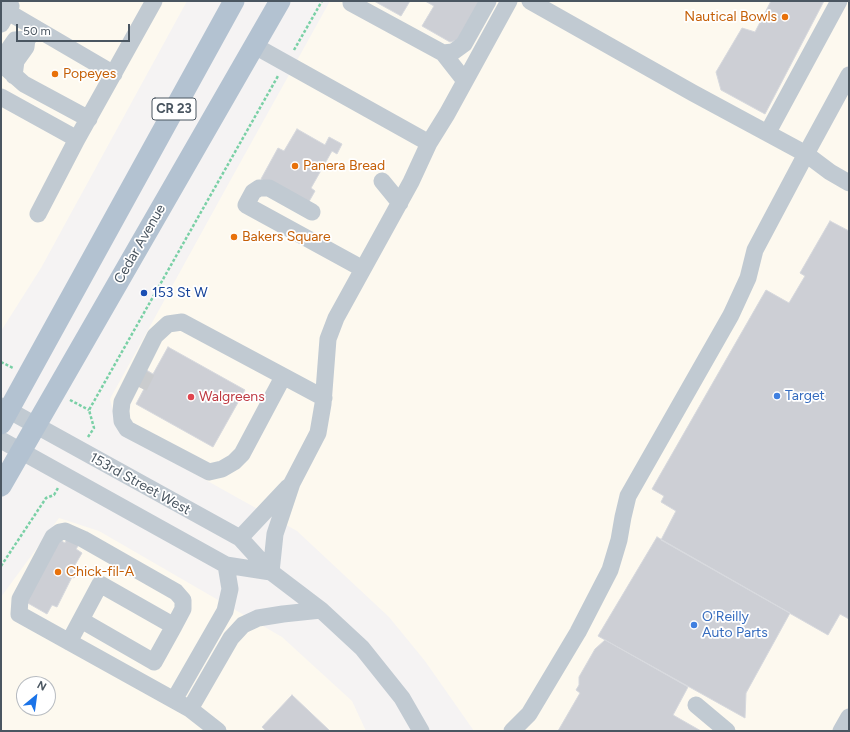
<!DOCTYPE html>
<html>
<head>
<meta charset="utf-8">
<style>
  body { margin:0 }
  #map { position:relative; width:850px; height:732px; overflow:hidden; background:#f5f3f3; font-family:Figtree,sans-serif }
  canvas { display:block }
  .frame { position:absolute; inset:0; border:2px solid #4a5661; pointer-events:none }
  .north { position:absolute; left:16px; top:676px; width:40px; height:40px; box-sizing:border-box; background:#fff; border:1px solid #b7bbc0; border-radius:50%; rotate:29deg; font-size:11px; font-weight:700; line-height:16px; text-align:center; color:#4a5661 }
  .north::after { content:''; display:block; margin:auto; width:14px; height:18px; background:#1a73e8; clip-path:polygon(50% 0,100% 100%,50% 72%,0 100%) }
  .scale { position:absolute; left:16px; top:24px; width:114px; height:18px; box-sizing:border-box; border:2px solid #4a5661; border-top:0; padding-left:5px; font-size:12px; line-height:14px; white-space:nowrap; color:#4a5661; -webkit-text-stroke:3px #fff; paint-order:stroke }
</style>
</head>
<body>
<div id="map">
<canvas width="850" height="732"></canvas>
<div class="frame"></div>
<div class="north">N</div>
<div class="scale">50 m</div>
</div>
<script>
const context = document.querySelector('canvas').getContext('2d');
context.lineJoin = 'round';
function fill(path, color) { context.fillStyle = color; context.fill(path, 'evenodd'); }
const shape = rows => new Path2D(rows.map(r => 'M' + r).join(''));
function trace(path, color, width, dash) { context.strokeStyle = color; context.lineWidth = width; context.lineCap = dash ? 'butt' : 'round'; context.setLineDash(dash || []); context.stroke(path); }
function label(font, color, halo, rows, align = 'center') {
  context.font = font + ' Figtree,sans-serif'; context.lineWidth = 3.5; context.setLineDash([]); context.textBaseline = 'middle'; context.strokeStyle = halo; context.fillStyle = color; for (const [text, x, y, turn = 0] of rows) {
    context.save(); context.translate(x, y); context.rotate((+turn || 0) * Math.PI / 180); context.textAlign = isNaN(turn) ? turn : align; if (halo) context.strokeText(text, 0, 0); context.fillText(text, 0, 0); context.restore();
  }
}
const commercial = shape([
  [1,1,187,1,41,268,1,331],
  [330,1,849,1,849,731,474,731,425,661,389,617,297,531,118,431,110,399,230,181],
  [59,518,99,531,282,637,352,701,366,731,1,731,1,597],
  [24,684,48,684,48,708,24,708]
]);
const building = shape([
  [374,1,410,1,401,16,374,1],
  [425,1,485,1,464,38,450,42,422,26,434,6,425,1],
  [771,1,824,1,765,114,721,90,716,72,742,28,755,32,771,1],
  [297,129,325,145,329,137,342,144,337,154,332,151,311,188,315,191,307,205,261,179,278,148,284,151,297,129],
  [830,221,849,231,849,619,840,614,828,635,661,540,676,511,661,502,664,496,652,489,766,290,789,303,805,276,800,273,830,221],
  [168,347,245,390,213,447,136,404,144,389,134,384,143,368,153,374,168,347],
  [68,537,80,543,76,549,82,553,75,565,79,567,74,578,72,577,57,607,52,605,47,614,26,602,58,539,65,543,68,537],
  [657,537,790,613,746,693,745,718,598,636,657,537],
  [605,640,688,687,673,715,701,731,558,731,580,693,576,690,579,685,579,677,595,649,605,640],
  [292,695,330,731,266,731,262,727,292,695]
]);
const minorTunnel = shape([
  [139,387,147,371]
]);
const path = shape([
  [294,50,322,1],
  [1,362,13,368],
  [70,400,89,410],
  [88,437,94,428,89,410,278,76],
  [1,566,46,498,54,495,58,488]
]);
const minor = shape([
  [351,1,351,3,443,53,465,81],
  [8,12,114,74],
  [1,24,11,6,3,1],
  [37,29,27,39,15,40,8,50,4,59,5,67,24,84,89,119],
  [255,46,429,143],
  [443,53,453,52,464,44,488,1],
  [849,75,806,154,830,172,849,183],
  [14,76,16,61,26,47,27,39],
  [1,97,77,139],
  [768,132,839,1],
  [382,181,400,203],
  [312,212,269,188,259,188,253,192,246,205,363,269],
  [38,214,77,139,154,1],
  [283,377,242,454,234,462,222,469,209,472,127,429,122,421,121,411,122,402,155,336,168,324,182,322,324,398],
  [1,406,240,538,271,572,321,610,362,648,402,698,421,731],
  [1,440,226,565,271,572],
  [240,538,288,487],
  [271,572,275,534,292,483,318,433,323,404,328,339,336,318,411,182,429,143,447,114,509,1],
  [174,626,183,609,183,600,176,592,83,539,65,531,60,532,53,537,20,599,19,614,190,709,218,731],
  [69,642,100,584,174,626,154,662,81,620],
  [174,700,225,611,230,589,226,565],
  [696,705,727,731],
  [190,709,231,638,243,625,258,618,283,614,321,610],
  [512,731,529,714,578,632,610,570,619,540,623,517,628,496,731,315,748,278,755,250,806,154,693,93,530,1],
  [841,731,849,717]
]);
const major = shape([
  [1,424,234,1],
  [1,486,280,1]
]);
const markers = [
  [785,17,4,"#e8710a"],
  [55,74,4,"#e8710a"],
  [295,166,4,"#e8710a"],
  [234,237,4,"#e8710a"],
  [144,293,4,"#1a4fb4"],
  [777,396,4,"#3f7fe0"],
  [191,397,4,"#e0444e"],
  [58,572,4,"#e8710a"],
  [694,625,4,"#3f7fe0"]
];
const shields = [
  [174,109,44]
];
const shieldNames = [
  ["CR 23",174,109]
];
const foodNames = [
  ["Nautical Bowls",777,17,"right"],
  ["Popeyes",63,74],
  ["Panera Bread",303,166],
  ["Bakers Square",242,237],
  ["Chick-fil-A",66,572]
];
const streetNames = [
  ["Cedar Avenue",140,244,-60],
  ["153rd Street West",140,484,29]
];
const transitNames = [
  ["153 St W",152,293]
];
const shopNames = [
  ["Target",785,396],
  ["O'Reilly",702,617],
  ["Auto Parts",702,633]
];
const healthNames = [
  ["Walgreens",199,397]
];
fill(commercial, '#fdf9ef');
fill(building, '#cdcfd5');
trace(building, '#d7d9de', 1);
trace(minorTunnel, '#caccce', 17, [17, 8]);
trace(path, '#7ad0a6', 2.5, [3, 2]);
trace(minor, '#c1cad2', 17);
trace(major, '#b3c2d1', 21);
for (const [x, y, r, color] of markers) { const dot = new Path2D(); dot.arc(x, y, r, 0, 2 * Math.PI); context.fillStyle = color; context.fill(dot); trace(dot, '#fff', 1.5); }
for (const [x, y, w] of shields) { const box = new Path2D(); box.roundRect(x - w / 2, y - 11, w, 22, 3); context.fillStyle = '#fff'; context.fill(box); trace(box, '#4a5661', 1); }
label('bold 13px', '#4a5661', null, shieldNames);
label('14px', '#c56008', '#fff', foodNames, 'left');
label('14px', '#4a5661', '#fff', streetNames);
label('14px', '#164399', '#fff', transitNames, 'left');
label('14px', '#366cbe', '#fff', shopNames, 'left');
label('14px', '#be3a42', '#fff', healthNames, 'left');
</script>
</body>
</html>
